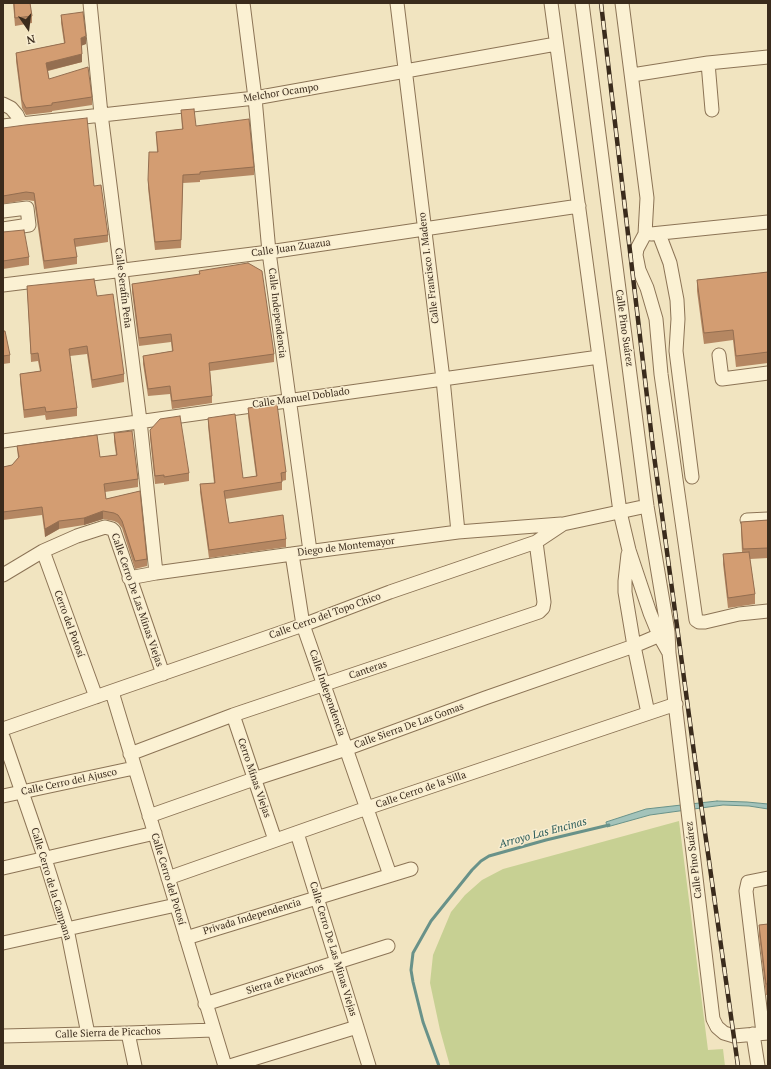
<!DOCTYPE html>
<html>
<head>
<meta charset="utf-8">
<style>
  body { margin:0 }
  #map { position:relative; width:771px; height:1069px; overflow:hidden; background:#f1e4c0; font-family:"PT Serif",serif }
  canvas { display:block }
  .frame { position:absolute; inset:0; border:4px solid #3a2b1c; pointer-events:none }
  .north { position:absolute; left:8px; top:8px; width:40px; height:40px; -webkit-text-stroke:3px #f8edd0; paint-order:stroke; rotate:166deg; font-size:11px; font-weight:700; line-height:16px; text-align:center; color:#3a2b1c }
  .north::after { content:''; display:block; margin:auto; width:14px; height:18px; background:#3a2b1c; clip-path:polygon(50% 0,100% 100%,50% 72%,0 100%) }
</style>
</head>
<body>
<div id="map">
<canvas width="771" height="1069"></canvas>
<div class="frame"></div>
<div class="north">N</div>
</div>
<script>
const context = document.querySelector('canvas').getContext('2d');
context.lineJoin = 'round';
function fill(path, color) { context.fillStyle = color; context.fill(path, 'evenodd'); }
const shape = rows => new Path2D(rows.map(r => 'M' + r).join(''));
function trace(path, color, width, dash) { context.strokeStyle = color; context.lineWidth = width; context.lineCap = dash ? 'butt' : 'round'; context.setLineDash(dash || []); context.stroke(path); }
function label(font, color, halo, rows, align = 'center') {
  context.font = font + ' "PT Serif",serif'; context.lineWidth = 3; context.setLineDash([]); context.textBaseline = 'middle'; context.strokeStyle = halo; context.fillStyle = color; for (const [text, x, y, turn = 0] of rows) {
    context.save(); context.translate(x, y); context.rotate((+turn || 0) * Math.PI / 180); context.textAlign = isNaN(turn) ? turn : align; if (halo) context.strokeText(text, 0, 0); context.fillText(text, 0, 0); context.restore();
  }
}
const green = shape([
  [679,821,708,1050,723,1049,725,1066,450,1066,440,1030,430,983,433,955,451,912,465,895,482,880,503,869]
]);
const water = shape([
  [717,801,747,802,768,804,768,809,749,806,723,805,650,815,607,827,606,822,646,809,717,801]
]);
const stream = shape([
  [439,1066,423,1022,413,982,411,970,413,953,431,921,472,870,481,861,489,856,546,840,609,825]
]);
const minor = shape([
  [90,3,101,114,140,421,156,573],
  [243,3,255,98,269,252,310,551],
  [397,3,443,379,458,532],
  [551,3,620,512,629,550,650,613,659,635,668,651],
  [582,3,647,506,668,632,669,653,713,1019,717,1027,724,1033,734,1036,768,1033],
  [622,3,647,198,645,234,637,249,636,255,639,270,647,288,656,319,661,374,696,620,699,622,705,622,739,614,768,611],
  [708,63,712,110],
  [632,75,708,63,768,57],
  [3,104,11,108,17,115,21,124],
  [3,126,255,98,556,44],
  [3,211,27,208,29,225,3,229],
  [651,234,768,222],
  [659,234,670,263,677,300,678,319,676,351,692,477],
  [3,285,269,252,579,206],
  [719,355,722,379,768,373],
  [3,441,599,357],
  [747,520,768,519],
  [43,551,96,697],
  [292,554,303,625,390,875],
  [628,554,625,581,625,592,634,646,648,713],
  [3,575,43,551,77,536,105,527,112,529,114,531,163,674],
  [129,578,156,573,292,554,458,532,561,524],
  [112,692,225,1066],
  [233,715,275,840],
  [3,729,303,625,390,592,536,542,563,524,647,506],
  [3,737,45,859,67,929,88,1034],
  [130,754,233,715,539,612,543,608,544,602,536,542],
  [3,796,134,768],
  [149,816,254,779,346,749,485,698,634,646,667,632],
  [297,833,369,1066],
  [3,868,155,833],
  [168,878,367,808,676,704],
  [186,938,411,869],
  [3,943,176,905],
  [205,1004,388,946],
  [128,1033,135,1066],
  [763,1033,746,891,748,882,768,878],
  [753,1034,758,1066],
  [3,1036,128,1033,213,1030],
  [230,1066,357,1027]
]);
const rail = shape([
  [601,3,653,448,700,797,738,1066]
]);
const wall = shape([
  [13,3,30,3,32,16,32,23,15,26],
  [61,15,86,44,82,45,82,62,48,71,49,79,92,97,92,105,52,111,52,112,26,115,22,108,16,61,16,53,64,43,61,23],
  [181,110,196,126,254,167,254,175,200,180,200,182,183,183,181,248,155,250,148,188,148,180,157,152,156,132,182,129],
  [3,128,94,186,108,235,108,242,75,247,77,257,77,264,44,269,34,201,26,200,3,204],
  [3,232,29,257,29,265,3,269],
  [199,271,274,354,274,362,210,371,212,396,212,403,172,409,170,394,148,396,143,364,143,356,172,351,171,342,139,346,132,292,132,284,199,275],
  [768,272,768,363,736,367,733,340,704,344,697,291,697,280],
  [27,286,97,296,124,374,124,382,92,388,87,354,70,356,77,408,77,416,46,420,45,415,24,418,20,382,20,374,40,371,38,361,31,362],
  [3,331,10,355,10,363,3,364],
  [248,408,286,472,286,480,282,481,282,490,225,499,229,523,286,539,286,547,209,558,200,492,200,484,214,483,208,426,208,418,243,478,256,476,248,416],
  [150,430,189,473,189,481,164,485,164,483,155,484,150,438],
  [114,433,138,479,138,487,105,492,106,499,140,491,147,559,147,566,135,569,122,528,118,523,114,521,103,519,84,525,59,529,45,537,42,515,3,520,3,467,12,465,18,458,17,446,100,457,116,455,114,441],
  [768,520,768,558,750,559,755,594,755,604,728,608,723,564,723,554,742,552,741,532,741,522],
  [768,924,768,995,766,995,759,936,759,925]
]);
const shadedWall = shape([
  [86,36,86,44,81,46,81,38],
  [82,54,82,62,46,71,46,63],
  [103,511,103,519,84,525,84,518],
  [59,521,59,529,45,537,45,529]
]);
const building = shape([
  [14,3,30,3,32,16,15,18,14,3],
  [83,12,86,36,81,38,82,54,46,63,49,79,88,67,92,97,52,103,52,105,26,108,22,100,16,53,65,43,61,15,83,12],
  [194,109,196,126,249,119,254,167,200,172,200,174,183,175,181,240,155,242,148,180,149,152,158,152,156,132,183,129,181,110,194,109],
  [87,118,94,186,101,185,108,235,74,239,77,257,44,261,34,193,26,192,3,196,3,128,25,125,87,118],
  [24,230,29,257,3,261,3,232,24,230],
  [248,263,262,271,274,354,209,363,212,396,172,401,170,386,148,389,143,356,173,351,171,334,139,338,132,284,200,274,199,271,248,263],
  [768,272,768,352,736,356,733,330,704,333,697,280,768,272],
  [94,279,97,296,113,294,124,374,92,380,87,346,69,349,77,408,46,412,45,407,24,410,20,374,41,371,38,353,31,354,27,286,94,279],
  [3,331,5,331,10,355,3,356,3,331],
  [277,404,286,472,281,473,282,482,224,491,229,523,283,515,286,539,209,550,200,484,215,483,208,418,235,414,243,478,257,476,248,408,277,404],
  [180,416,189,473,164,477,164,475,155,476,150,430,160,419,180,416],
  [132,431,138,479,104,484,106,499,140,491,147,559,135,561,122,521,118,515,114,513,103,511,84,518,59,521,45,529,42,507,3,512,3,467,12,465,19,457,17,446,97,435,100,457,117,455,114,433,132,431],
  [768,520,768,548,743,549,741,522,768,520],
  [749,552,755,594,728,598,723,554,749,552],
  [768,924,768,984,766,984,759,925,768,924]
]);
const streetNames = [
  ["Melchor Ocampo",281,93,-9],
  ["Calle Juan Zuazua",291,248,-8],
  ["Calle Francisco I. Madero",429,268,-97],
  ["Calle Serafín Peña",123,288,83],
  ["Calle Independencia",277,313,83],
  ["Calle Pino Suárez",624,328,82],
  ["Calle Manuel Doblado",301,398,-8],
  ["Diego de Montemayor",346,547,-7],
  ["Calle Cerro De Las Minas Viejas",137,600,71],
  ["Calle Cerro del Topo Chico",325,616,-20],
  ["Cerro del Potosí",69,624,70],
  ["Canteras",368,670,-19],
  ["Calle Independencia",327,693,71],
  ["Calle Sierra De Las Gomas",409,726,-20],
  ["Cerro Minas Viejas",254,778,71],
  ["Calle Cerro del Ajusco",69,782,-12],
  ["Calle Cerro de la Silla",421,790,-19],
  ["Calle Pino Suárez",694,860,-97],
  ["Calle Cerro del Potosí",168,879,73],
  ["Calle Cerro de la Campana",51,884,73],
  ["Privada Independencia",252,917,-17],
  ["Calle Cerro De Las Minas Viejas",333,949,73],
  ["Sierra de Picachos",285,979,-18],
  ["Calle Sierra de Picachos",108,1033,-2]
];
const waterNames = [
  ["Arroyo Las Encinas",543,833,-15]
];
fill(green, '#c7d093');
fill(water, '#a3c3ba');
trace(water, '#699289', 1);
trace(stream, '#699289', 3);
trace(minor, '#8c7456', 15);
trace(minor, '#fbf1d3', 13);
trace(rail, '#3a2b1c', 4.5);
trace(rail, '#f8edd0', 3, [9]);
fill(wall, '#b58762');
fill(shadedWall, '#946e50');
fill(building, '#d39d72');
trace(building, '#946e50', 1);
label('10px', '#3a2b1c', '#f8edd0', streetNames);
label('italic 11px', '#2a5b59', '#f8edd0', waterNames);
</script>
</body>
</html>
